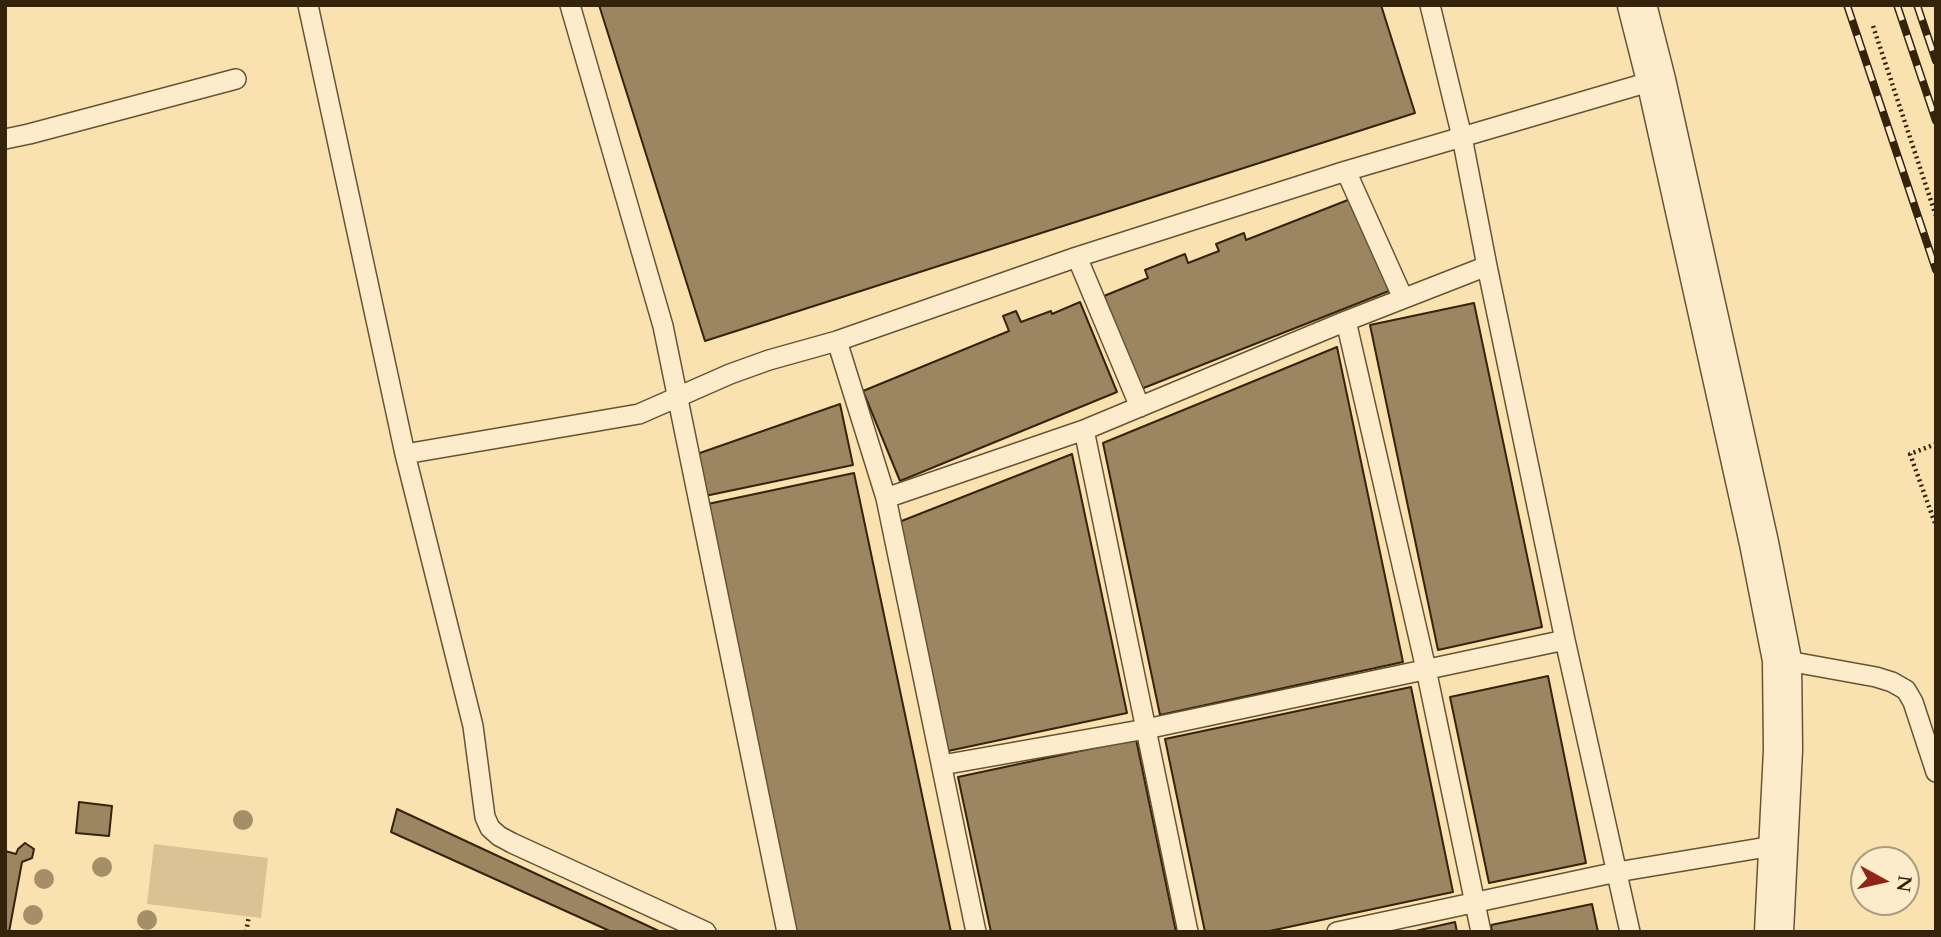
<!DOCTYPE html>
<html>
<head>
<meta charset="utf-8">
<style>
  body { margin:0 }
  #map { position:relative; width:1941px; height:937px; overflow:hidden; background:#fae2b0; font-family:Cardo,serif }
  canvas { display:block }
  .frame { position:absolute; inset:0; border:7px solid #35230b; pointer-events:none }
  .north { position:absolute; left:1850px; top:846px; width:70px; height:70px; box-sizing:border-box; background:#fceccc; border:2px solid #ac9c7f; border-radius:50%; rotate:98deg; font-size:19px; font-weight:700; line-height:28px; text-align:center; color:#35230b }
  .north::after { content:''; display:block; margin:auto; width:24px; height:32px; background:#8f2418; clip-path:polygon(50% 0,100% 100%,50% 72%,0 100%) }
</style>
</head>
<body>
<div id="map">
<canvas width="1941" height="937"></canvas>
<div class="frame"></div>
<div class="north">N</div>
</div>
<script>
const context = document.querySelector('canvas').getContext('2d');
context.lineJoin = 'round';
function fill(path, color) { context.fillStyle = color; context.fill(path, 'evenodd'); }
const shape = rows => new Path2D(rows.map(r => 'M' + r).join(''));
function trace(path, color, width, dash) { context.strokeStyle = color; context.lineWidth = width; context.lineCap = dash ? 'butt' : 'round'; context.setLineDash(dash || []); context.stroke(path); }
const green = shape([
  [154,844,268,858,261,918,147,904]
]);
const building = shape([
  [599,5,1381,5,1415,113,705,341,599,5],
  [1353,198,1389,291,1141,389,1104,296,1148,278,1145,270,1185,254,1188,263,1219,251,1216,244,1244,233,1246,240,1353,198],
  [1080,302,1117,392,900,481,863,391,1009,331,1003,316,1016,311,1021,322,1051,311,1052,314,1080,302],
  [1474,303,1542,627,1438,650,1370,325,1474,303],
  [1337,347,1403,662,1160,715,1103,443,1337,347],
  [840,404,853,465,705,496,697,454,840,404],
  [1072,454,1127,713,948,751,899,522,1072,454],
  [854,473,951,932,793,932,703,505,854,473],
  [1548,676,1586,863,1489,883,1450,697,1548,676],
  [1411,687,1453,892,1265,932,1205,932,1165,739,1411,687],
  [1136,739,1176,932,991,932,958,777,1136,739],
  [79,802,112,806,109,836,76,833,79,802],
  [397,809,661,932,612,932,391,832,397,809],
  [25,843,34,849,32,858,22,862,9,932,5,932,5,851,16,854,18,849,25,843],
  [1592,904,1598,932,1492,932,1491,925,1592,904],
  [1455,922,1457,932,1411,932,1455,922]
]);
const path = shape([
  [1873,26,1936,216],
  [1936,444,1910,454,1936,526],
  [246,932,249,916]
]);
const service = shape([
  [308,5,405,454,473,726,485,817,490,828,499,836,512,843,706,932],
  [570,5,663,326,787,932],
  [1430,5,1462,137,1487,266,1565,640,1630,932],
  [5,139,29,134,236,79],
  [1346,171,1403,298],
  [1077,257,1140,407],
  [1346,321,1426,669,1481,932],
  [837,341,886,498,976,932],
  [1084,430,1188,932],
  [405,454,639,414,730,374,769,360,837,341,1077,257,1346,171,1656,80],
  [886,498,1084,430,1346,321,1487,266],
  [1782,660,1876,677,1892,682,1906,690,1913,702,1936,772],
  [942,765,1146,729,1565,640],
  [1337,932,1617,872,1779,845]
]);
const tertiary = shape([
  [1637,5,1656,80,1759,543,1782,660,1783,750,1774,932]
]);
const rail = shape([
  [1847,5,1936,270],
  [1897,5,1936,121],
  [1917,5,1936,61]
]);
const trees = [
  [243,820],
  [102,867],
  [44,879],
  [33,915],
  [147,920]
];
fill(green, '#d9c294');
fill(building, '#9b8661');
trace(building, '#35230b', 2);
trace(service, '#665334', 22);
trace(tertiary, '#665334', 41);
trace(path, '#35230b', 4.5, [2, 3.5]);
trace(service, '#fceccc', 19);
trace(tertiary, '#fceccc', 38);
trace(rail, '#35230b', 8);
trace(rail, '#fceccc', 5, [16]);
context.fillStyle = '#a48f68';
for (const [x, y] of trees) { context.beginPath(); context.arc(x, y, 10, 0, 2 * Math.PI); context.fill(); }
</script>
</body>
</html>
